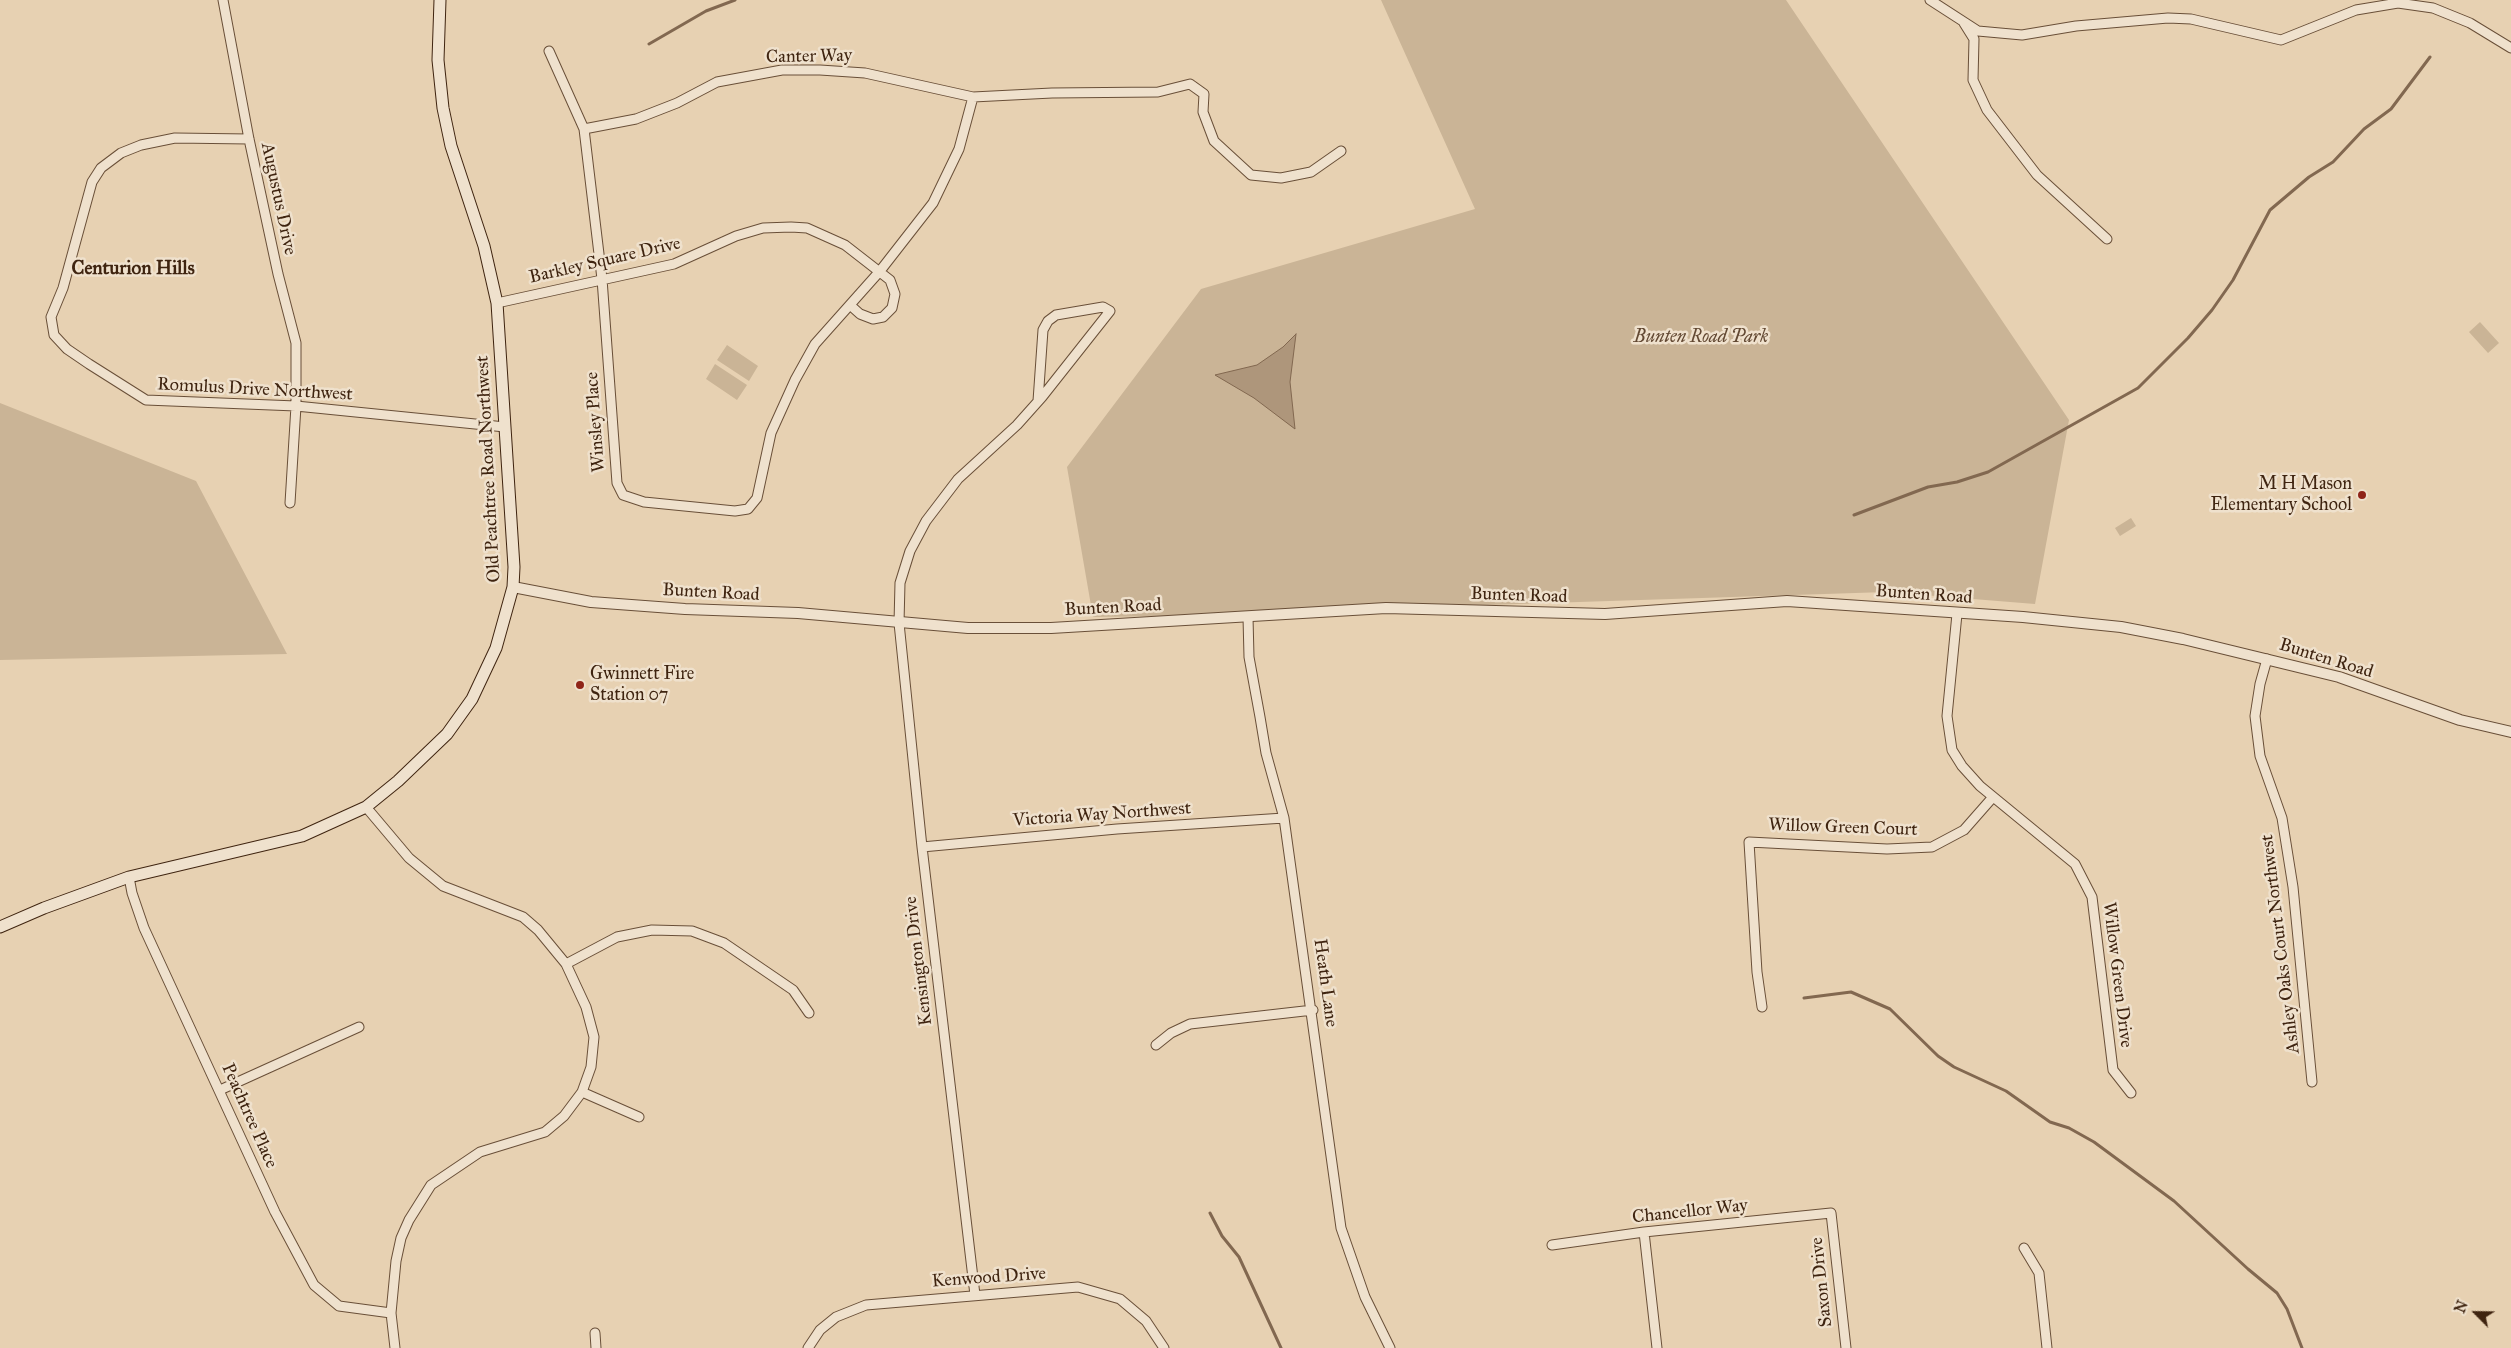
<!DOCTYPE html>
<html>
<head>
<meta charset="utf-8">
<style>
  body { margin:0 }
  #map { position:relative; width:2511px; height:1348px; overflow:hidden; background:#e7d1b2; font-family:"IM FELL Great Primer",serif }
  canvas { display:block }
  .north { position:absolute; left:2451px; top:1288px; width:50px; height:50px; -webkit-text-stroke:4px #efe1cd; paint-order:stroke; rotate:293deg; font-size:14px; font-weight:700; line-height:20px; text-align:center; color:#3f2410 }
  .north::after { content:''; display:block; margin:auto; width:18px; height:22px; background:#3f2410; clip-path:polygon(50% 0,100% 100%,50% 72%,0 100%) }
</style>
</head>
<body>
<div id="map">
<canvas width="2511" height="1348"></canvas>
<div class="north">N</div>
</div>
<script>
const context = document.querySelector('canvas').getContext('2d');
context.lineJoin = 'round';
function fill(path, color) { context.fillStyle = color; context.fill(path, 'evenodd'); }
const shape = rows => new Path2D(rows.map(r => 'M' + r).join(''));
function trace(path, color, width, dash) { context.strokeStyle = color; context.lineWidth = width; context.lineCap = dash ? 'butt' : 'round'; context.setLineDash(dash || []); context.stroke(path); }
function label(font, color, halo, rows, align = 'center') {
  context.font = font + ' "IM FELL Great Primer",serif'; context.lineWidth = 5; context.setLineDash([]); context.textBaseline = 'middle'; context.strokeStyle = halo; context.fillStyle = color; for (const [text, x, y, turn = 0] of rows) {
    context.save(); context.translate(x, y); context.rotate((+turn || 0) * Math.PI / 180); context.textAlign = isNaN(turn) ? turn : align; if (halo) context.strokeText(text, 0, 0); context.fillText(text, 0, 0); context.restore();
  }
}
const green = shape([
  [1381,0,1786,0,2069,420,2035,604,1886,592,1364,609,1321,614,1093,617,1067,467,1201,289,1475,209],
  [2480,322,2499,343,2488,353,2469,332],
  [727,345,758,366,749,381,717,360],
  [715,364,747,385,737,400,706,379],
  [0,403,196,481,287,654,0,660],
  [2131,518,2136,526,2120,536,2115,528]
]);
const water = shape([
  [1296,334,1290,382,1295,429,1254,398,1215,375,1257,365,1283,347,1296,334]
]);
const stream = shape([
  [649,44,706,11,735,0],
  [1854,515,1928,487,1957,482,1988,472,2138,388,2188,338,2212,310,2233,280,2270,210,2309,177,2333,162,2364,129,2391,109,2430,57],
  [1804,998,1851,992,1890,1009,1938,1056,1954,1067,2006,1091,2050,1122,2069,1128,2094,1142,2174,1201,2248,1269,2277,1293,2287,1309,2302,1348],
  [1210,1213,1222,1236,1239,1257,1281,1348]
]);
const minor = shape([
  [223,0,249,139,278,274,296,343,296,406,290,503],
  [1930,0,1978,31,2022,35,2076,26,2168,18,2191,19,2281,40,2356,10,2398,3,2433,8,2470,23,2511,48],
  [1964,23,1974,39,1973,80,1987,110,2037,175,2107,239],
  [549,51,584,129,602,279,617,483,623,495,644,502,735,511,748,509,757,498,771,433,795,380,815,344,880,271,933,203,959,149,973,97],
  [584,129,636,119,677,103,717,82,782,70,820,70,865,73,973,97,1052,93,1158,92,1190,84,1204,94,1203,112,1214,141,1251,175,1281,178,1311,172,1341,151],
  [249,139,175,138,141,145,121,153,101,168,92,182,63,288,51,317,54,335,67,349,89,364,146,400,296,406,505,427],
  [497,303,674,264,736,236,763,228,791,227,807,228,845,245,890,280,895,294,892,308,883,317,873,319,860,314,850,305],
  [1957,614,1947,716,1952,750,1962,766,1980,786,2075,864,2092,897,2113,1070,2131,1093],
  [1248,617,1249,657,1260,717,1266,753,1284,818,1341,1228,1365,1297,1390,1348],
  [2267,659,2260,684,2255,716,2260,756,2282,818,2293,887,2312,1082],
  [366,807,409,858,443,886,523,917,538,930,566,964,586,1007,594,1037,591,1067,582,1092,564,1116,545,1132,480,1152,431,1185,409,1220,401,1238,396,1261,391,1313,395,1348],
  [922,847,1117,829,1284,818],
  [129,877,132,893,144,928,275,1212,314,1285,339,1306,391,1313],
  [566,964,617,937,652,930,692,931,724,943,793,990,809,1013],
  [1762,1007,1757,972,1749,842,1887,849,1932,847,1964,830,1993,797],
  [1156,1045,1171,1033,1190,1024,1313,1010],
  [220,1090,359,1027],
  [582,1092,639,1117],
  [1644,1232,1657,1348],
  [1552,1245,1644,1232,1831,1213,1846,1348],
  [2024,1248,2039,1273,2047,1348],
  [975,1295,922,847,899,623,900,583,910,551,926,521,958,479,1017,425,1042,397,1110,311,1103,307,1056,315,1048,321,1043,330,1038,401],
  [595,1333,596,1348],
  [808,1348,820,1330,836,1317,866,1305,1078,1287,1120,1299,1146,1321,1164,1348]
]);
const tertiary = shape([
  [513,587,591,602,685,609,798,613,968,628,1051,628,1386,608,1605,614,1787,601,2023,617,2121,627,2183,639,2339,677,2460,720,2511,732]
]);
const secondary = shape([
  [0,927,44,908,129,877,302,836,366,807,398,781,447,734,472,699,496,648,513,587,514,567,497,303,484,246,451,146,443,108,438,60,440,0]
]);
const markers = [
  [2362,495,5,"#8f2418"],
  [580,685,5,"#8f2418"]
];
const streetNames = [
  ["Canter Way",809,57,-1],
  ["Augustus Drive",278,199,78],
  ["Barkley Square Drive",605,261,-13],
  ["Romulus Drive Northwest",255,390,3],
  ["Winsley Place",596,422,-94],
  ["Old Peachtree Road Northwest",489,469,-93],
  ["Bunten Road",711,593,3],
  ["Bunten Road",1924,595,4],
  ["Bunten Road",1519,596,2],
  ["Bunten Road",1113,608,-3],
  ["Bunten Road",2326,659,17],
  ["Victoria Way Northwest",1102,815,-4],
  ["Willow Green Court",1843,828,2],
  ["Ashley Oaks Court Northwest",2281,944,-97],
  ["Kensington Drive",919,961,-97],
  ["Willow Green Drive",2117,975,83],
  ["Heath Lane",1325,983,82],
  ["Peachtree Place",249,1116,66],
  ["Chancellor Way",1690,1212,-6],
  ["Kenwood Drive",989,1278,-4],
  ["Saxon Drive",1822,1282,-96]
];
const parkNames = [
  ["Bunten Road Park",1701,338]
];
const poiNames = [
  ["M H Mason",2352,485],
  ["Elementary School",2352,506],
  ["Gwinnett Fire",590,675,"left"],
  ["Station 07",590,696,"left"]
];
const neighbourhoodNames = [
  ["Centurion Hills",133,269]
];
fill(green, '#cab496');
fill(water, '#ae967b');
trace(water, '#826850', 1);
trace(stream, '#826850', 3);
trace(minor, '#694f38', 11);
trace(tertiary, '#694f38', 12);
trace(secondary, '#3f2410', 13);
trace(minor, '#efe1cd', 9);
trace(tertiary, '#efe1cd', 10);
trace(secondary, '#efe1cd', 11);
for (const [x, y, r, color] of markers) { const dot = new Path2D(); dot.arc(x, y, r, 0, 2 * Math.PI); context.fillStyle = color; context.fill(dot); trace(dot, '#efe1cd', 2); }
label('18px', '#3f2410', '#efe1cd', streetNames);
label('italic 18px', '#624832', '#efe1cd', parkNames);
label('18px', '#3f2410', '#efe1cd', poiNames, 'right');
label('bold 19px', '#3f2410', '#efe1cd', neighbourhoodNames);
</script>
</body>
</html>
